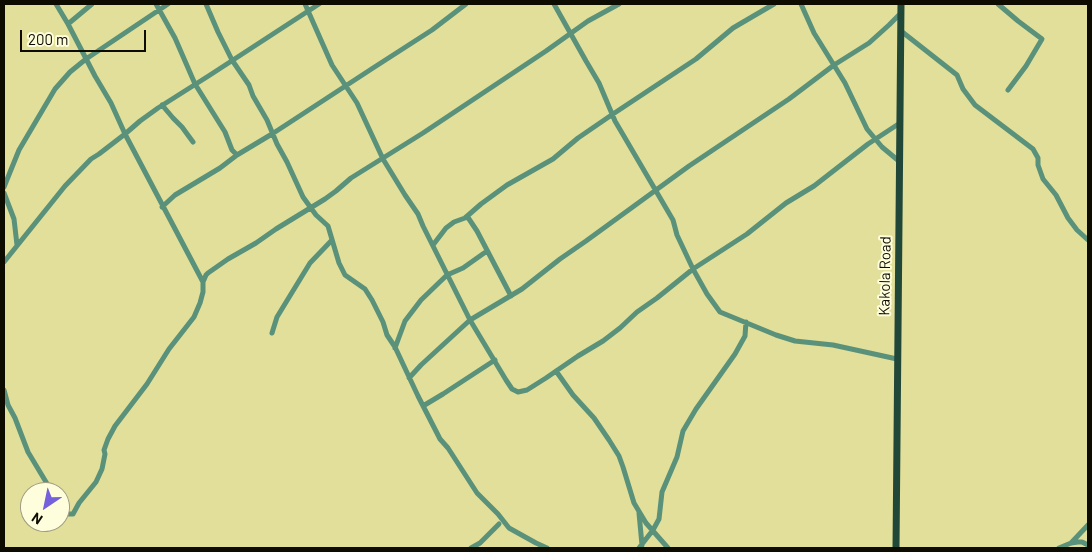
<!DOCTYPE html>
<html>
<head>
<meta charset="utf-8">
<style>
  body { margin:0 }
  #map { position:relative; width:1092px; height:552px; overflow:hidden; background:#e1df99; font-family:Barlow,sans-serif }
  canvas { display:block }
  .frame { position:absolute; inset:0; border:5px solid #0e0c00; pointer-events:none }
  .north { position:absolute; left:20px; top:482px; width:50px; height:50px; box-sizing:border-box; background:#fffedc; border:1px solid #9f9d84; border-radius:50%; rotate:214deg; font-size:14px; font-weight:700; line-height:20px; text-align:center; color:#0e0c00 }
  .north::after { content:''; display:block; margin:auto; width:18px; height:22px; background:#7561dc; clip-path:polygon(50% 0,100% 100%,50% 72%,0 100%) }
  .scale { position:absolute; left:20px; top:30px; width:126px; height:22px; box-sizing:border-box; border:2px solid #0e0c00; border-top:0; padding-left:6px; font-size:15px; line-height:18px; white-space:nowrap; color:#0e0c00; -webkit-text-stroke:4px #fffedc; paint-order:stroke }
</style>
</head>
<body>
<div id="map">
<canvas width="1092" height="552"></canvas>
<div class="frame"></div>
<div class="north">N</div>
<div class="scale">200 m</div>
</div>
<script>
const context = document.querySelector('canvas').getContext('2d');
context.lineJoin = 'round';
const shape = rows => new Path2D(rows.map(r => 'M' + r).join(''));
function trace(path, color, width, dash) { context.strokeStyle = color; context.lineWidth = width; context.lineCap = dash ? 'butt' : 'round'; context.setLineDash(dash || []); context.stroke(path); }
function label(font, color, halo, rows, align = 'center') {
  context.font = font + ' Barlow,sans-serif'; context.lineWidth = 4; context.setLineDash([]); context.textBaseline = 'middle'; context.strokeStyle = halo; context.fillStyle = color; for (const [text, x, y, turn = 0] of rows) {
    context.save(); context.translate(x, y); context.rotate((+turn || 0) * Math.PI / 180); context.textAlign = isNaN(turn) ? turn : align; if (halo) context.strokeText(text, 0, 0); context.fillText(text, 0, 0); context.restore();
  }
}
const minor = shape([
  [56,4,68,24,95,76,111,103,125,134,203,282],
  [156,4,175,38,195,84,225,132,232,150,237,155],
  [206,4,218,32,232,60,249,85,253,96,267,120,277,144,287,162,303,197,316,215,328,226,339,263,345,275,365,289,372,300,383,322,387,335,395,347,418,396,440,439,448,448,477,493,498,514,509,528,536,543,547,548],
  [305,4,332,65,357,103,383,159,405,195,418,214,423,226,470,320,506,380,512,389,518,392,527,390,546,378,578,356,603,341,620,328,637,312,657,298,693,269,747,234,786,203,814,186,868,144,900,123],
  [554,4,586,61,599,83,615,121,625,138,673,220,677,235,693,269,707,294,720,312,776,335,795,341,833,345,897,359],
  [801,4,814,33,845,83,867,129,882,147,900,162],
  [998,4,1018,21,1042,39,1026,66,1008,90],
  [68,24,92,4],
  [901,31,957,75,963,89,975,105,1033,149,1038,158,1038,165,1043,179,1056,195,1068,218,1077,230,1088,240],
  [162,105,173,118,182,127,193,142],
  [4,187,19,150,55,89,70,72,86,59,168,4],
  [4,193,14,219,17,245],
  [162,207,175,195,220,168,237,155,272,134,373,68,432,30,466,4],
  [467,216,477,231,511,296],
  [433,245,446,228,454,222,465,218,481,204,507,185,553,159,578,138,613,114,696,59,733,28,774,4],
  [4,262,65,186,91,159,99,154,125,134,140,121,158,108,210,75,319,4],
  [272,333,277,317,310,263,332,240],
  [395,348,405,321,421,300,447,275,463,268,487,251],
  [556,371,573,395,594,418,609,440,619,456,623,467,634,503,646,523,668,548],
  [409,378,421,365,470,320,522,289,560,259,586,241,689,166,789,99,834,65,869,43,889,25,901,13],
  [4,390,8,405,15,418,28,452,52,492],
  [423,406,443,394,495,360],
  [60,509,69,514,73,514,79,503,96,482,102,469,105,454,104,450,108,439,115,426,147,384,169,349,194,317,200,303,203,292,203,282,206,275,208,273,228,259,256,243,276,229,325,199,336,191,351,178,423,133,546,51,588,21,619,4],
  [639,513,642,545],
  [1071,543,1088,525],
  [471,548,480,543,499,524],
  [639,548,653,530,659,519,662,492,677,457,683,431,696,409,735,354,745,336,746,322],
  [1059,548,1071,543,1078,542,1082,542,1088,545]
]);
const major = shape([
  [896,548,901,4]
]);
const streetNames = [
  ["Kakola Road",885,276,-89]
];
trace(minor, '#5a917b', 5);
trace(major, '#214739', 7);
label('15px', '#0e0c00', '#fffedc', streetNames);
</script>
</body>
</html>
